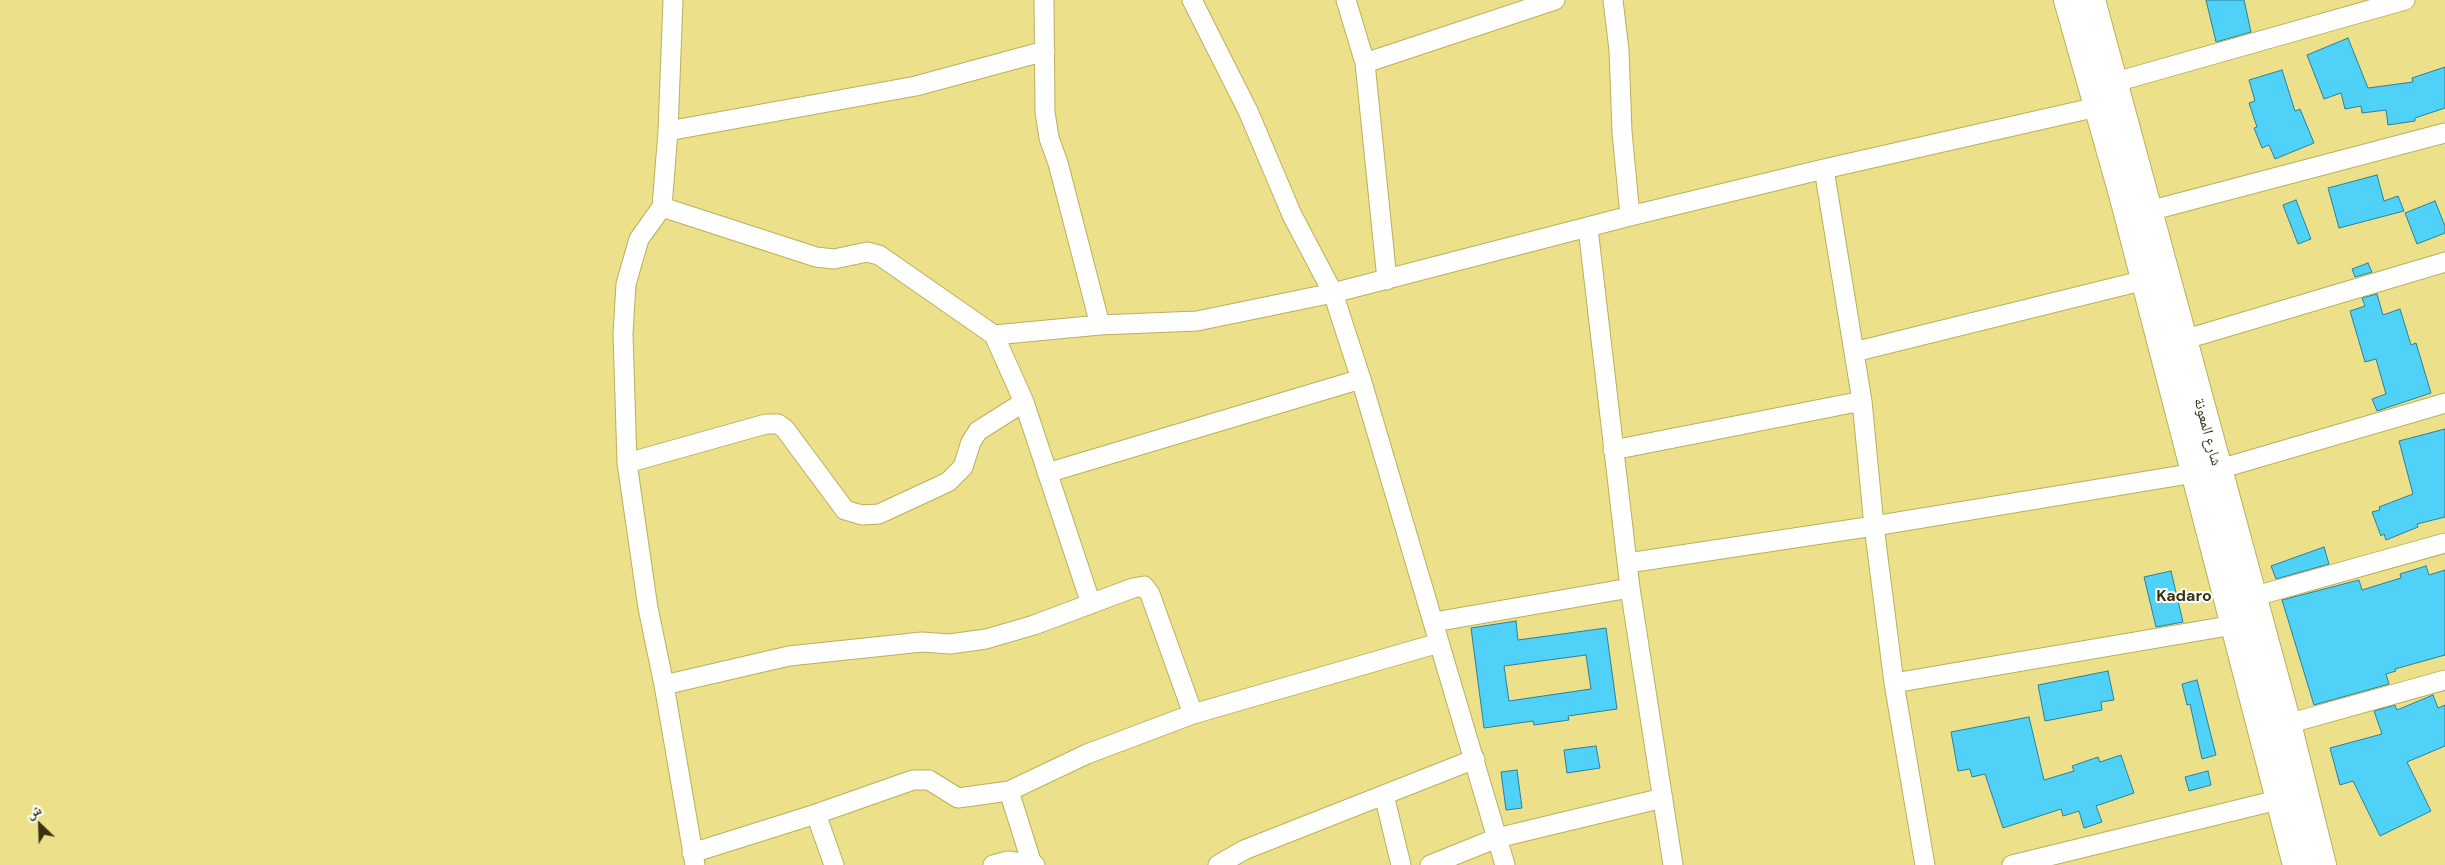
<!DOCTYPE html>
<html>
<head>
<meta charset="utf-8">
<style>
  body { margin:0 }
  #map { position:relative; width:2445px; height:865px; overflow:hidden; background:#ece08a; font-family:"DM Sans","Noto Naskh Arabic",sans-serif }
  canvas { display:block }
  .north { position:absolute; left:15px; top:800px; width:50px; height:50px; -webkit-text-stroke:4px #fefefe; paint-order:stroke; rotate:336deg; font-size:14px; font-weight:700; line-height:20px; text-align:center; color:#393410 }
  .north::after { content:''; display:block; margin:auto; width:18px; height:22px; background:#393410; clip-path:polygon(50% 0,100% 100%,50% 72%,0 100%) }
</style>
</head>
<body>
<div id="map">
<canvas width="2445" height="865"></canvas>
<div class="north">ش</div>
</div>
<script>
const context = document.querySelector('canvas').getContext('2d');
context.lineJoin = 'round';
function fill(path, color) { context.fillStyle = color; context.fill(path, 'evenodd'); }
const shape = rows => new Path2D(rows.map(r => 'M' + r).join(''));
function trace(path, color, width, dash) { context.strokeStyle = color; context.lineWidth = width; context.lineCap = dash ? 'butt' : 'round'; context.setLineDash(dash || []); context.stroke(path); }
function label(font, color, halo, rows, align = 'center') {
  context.font = font + ' "DM Sans","Noto Naskh Arabic",sans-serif'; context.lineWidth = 4; context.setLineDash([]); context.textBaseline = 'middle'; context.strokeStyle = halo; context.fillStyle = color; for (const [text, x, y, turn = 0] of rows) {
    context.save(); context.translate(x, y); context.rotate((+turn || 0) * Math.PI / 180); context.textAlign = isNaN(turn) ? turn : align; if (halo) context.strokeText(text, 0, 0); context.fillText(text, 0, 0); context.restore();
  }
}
const building = shape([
  [2206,0,2244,0,2251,32,2216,42,2206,0],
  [2348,38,2368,88,2413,82,2412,78,2445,67,2445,108,2415,118,2415,121,2388,125,2386,110,2362,113,2361,106,2345,109,2341,93,2324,99,2307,55,2348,38],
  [2282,70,2295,111,2300,109,2314,143,2275,159,2269,145,2262,148,2254,128,2257,127,2249,103,2255,101,2249,80,2282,70],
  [2377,175,2384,201,2398,196,2404,211,2339,228,2328,188,2377,175],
  [2296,200,2311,239,2298,244,2283,205,2296,200],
  [2435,201,2445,226,2445,233,2417,244,2405,213,2435,201],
  [2368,263,2372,272,2355,277,2352,269,2368,263],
  [2377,294,2383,315,2400,309,2411,345,2416,343,2431,393,2377,411,2372,399,2386,394,2376,359,2365,362,2350,311,2365,306,2362,298,2377,294],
  [2445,429,2445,517,2417,524,2418,527,2386,540,2384,534,2381,536,2372,512,2380,510,2379,507,2413,494,2399,441,2445,429],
  [2324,547,2329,564,2276,579,2271,566,2324,547],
  [2426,566,2429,575,2445,570,2445,655,2395,669,2396,671,2386,674,2389,684,2314,705,2282,600,2359,580,2362,590,2401,578,2400,574,2426,566],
  [2171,571,2183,622,2156,627,2144,577,2171,571],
  [1516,621,1518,640,1606,628,1617,709,1568,716,1569,720,1534,725,1533,721,1484,728,1471,628,1516,621],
  [1586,655,1591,689,1509,701,1504,666,1586,655],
  [2108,671,2114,700,2101,702,2102,710,2045,721,2038,685,2108,671],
  [2197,680,2216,755,2202,759,2190,704,2187,705,2182,684,2197,680],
  [2433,695,2438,708,2445,705,2445,746,2407,762,2431,811,2380,836,2353,781,2340,785,2330,748,2382,734,2374,711,2395,705,2397,710,2433,695],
  [2029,717,2044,780,2074,771,2072,766,2098,757,2100,762,2121,755,2134,793,2096,806,2102,822,2084,828,2079,811,2063,816,2061,809,2003,828,1985,774,1972,777,1970,769,1958,771,1951,732,2029,717],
  [1596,746,1600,768,1567,773,1564,750,1596,746],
  [1517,770,1522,808,1506,810,1501,772,1517,770],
  [2208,771,2211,785,2189,791,2185,777,2208,771]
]);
const minor = shape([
  [673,0,668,131,662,207,639,239,626,284,623,334,627,463,648,608,664,685,695,865],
  [1044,0,1045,112,1049,138,1058,163,1100,325],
  [1192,0,1248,111,1292,215,1333,293,1361,379,1505,865],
  [1346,0,1365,63,1387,280],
  [1613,0,1619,50,1622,132,1630,216],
  [1365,63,1555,0],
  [2112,83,2405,0],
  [668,131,916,86,1045,51],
  [1824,169,1862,401,1874,526,1894,683,1925,865],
  [662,207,816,257,834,259,867,252,879,255,994,335,1024,402,1091,604],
  [2149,211,2445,133],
  [1588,228,1630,588,1673,865],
  [994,335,1100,325,1197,321,1333,293,1630,216,1824,169,2097,107],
  [2183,340,2445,262],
  [1854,352,2145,280],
  [1613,450,1862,401],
  [627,463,766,424,778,424,785,429,845,510,862,515,879,514,948,482,963,467,971,442,978,431,1024,402],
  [2216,470,2445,403],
  [1047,473,1361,379],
  [1628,563,1874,526,2195,473],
  [2252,597,2445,543],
  [1434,622,1630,588],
  [1894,683,2234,625],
  [664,685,789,656,922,642,950,644,986,639,1034,625,1133,588,1144,586,1150,594,1193,714],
  [2287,724,2445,680],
  [1009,791,1032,864],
  [1384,795,1401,865],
  [816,814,834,865],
  [692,853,816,814,913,780,929,780,958,798,1009,791,1087,754,1193,714,1439,643],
  [993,865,1008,861,1035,865],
  [1218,865,1244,850,1475,759],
  [1430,865,1497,838,1663,798],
  [2012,865,2290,797]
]);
const trunk = shape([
  [2068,0,2123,194,2297,865],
  [2091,0,2287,724,2322,865]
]);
const streetNames = [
  ["شارع المعونة",2207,432,75]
];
const neighbourhoodNames = [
  ["Kadaro",2184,597]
];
fill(building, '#4fd1f8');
trace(building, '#2d8098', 1);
trace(minor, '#bbaf5a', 21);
trace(trunk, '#bbaf5a', 30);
trace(minor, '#fff', 19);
trace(trunk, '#fff', 28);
label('15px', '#393410', '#fefefe', streetNames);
label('bold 16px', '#393410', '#fefefe', neighbourhoodNames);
</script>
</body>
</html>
